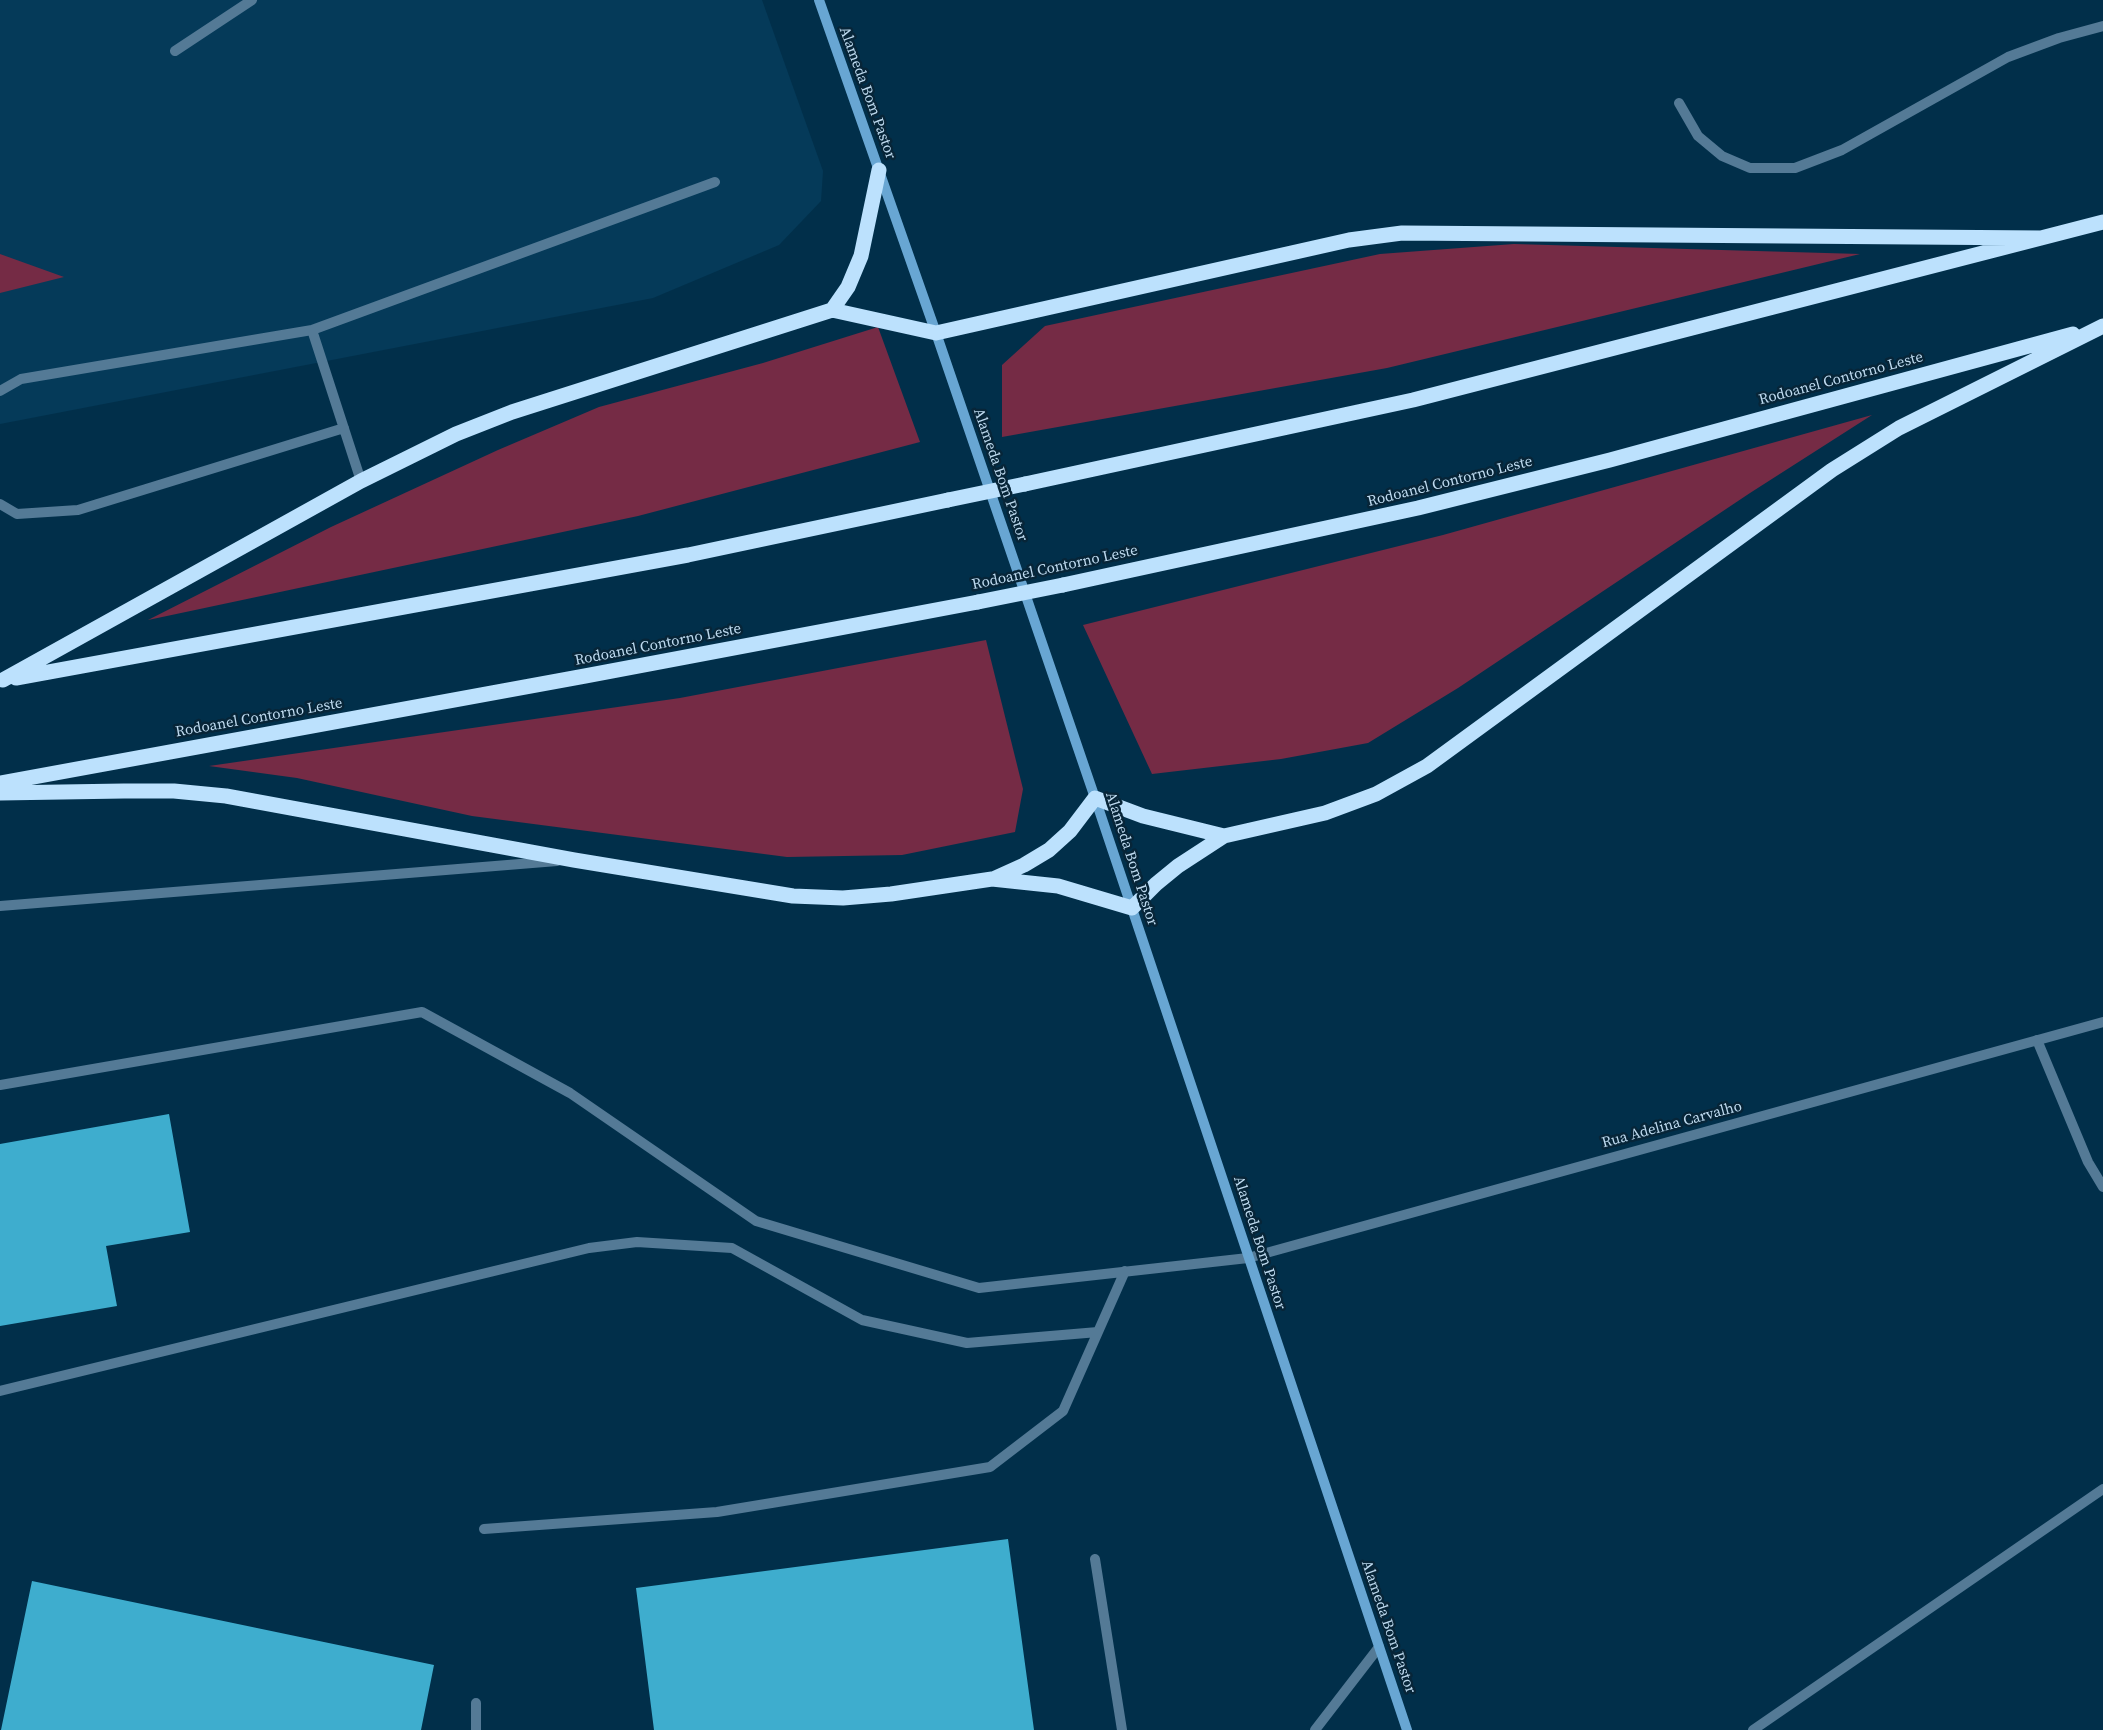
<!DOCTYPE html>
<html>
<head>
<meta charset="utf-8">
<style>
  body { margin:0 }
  canvas { display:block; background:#012f4a }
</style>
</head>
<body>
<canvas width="2103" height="1730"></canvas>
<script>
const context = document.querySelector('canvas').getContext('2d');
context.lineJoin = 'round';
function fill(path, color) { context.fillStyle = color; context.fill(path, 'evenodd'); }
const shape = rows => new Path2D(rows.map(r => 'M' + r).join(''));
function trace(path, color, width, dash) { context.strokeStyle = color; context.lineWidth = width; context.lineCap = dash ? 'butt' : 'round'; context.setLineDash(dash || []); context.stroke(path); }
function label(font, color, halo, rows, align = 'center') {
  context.font = font + ' "Source Serif 4",serif'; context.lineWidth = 5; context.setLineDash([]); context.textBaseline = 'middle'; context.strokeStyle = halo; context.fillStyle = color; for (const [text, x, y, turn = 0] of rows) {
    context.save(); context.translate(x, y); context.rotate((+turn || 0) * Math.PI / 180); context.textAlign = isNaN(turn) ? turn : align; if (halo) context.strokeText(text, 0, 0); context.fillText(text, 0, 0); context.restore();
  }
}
const built = shape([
  [0,0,762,0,823,171,821,201,779,245,653,298,0,424]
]);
const green = shape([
  [1514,244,1860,254,1387,368,1002,437,1002,365,1045,326,1380,254],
  [0,254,64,277,0,293],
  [878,327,920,442,638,516,148,620,331,527,498,450,599,407,763,363],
  [1872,415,1750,493,1458,688,1368,743,1281,759,1152,774,1083,625,1443,535],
  [986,640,1023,789,1015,832,902,855,787,857,472,816,297,778,209,766,680,698]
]);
const building = shape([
  [169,1114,190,1232,106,1246,117,1306,0,1326,0,1144],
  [1008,1539,1034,1730,654,1730,636,1588],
  [32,1581,434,1665,421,1730,1,1730]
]);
const service = shape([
  [175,51,252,0],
  [312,330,361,481],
  [0,391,21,379,312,330,715,182],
  [0,504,17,514,78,510,344,428],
  [2037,1040,2088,1162,2103,1187],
  [0,1085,422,1012,570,1093,756,1221,979,1288,1248,1258],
  [0,1391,589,1248,637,1242,732,1248,862,1320,967,1343,1098,1332],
  [484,1529,717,1512,990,1467,1063,1411,1125,1271],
  [1095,1559,1122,1730],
  [476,1730,476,1703],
  [1315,1730,1379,1647],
  [1753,1730,2103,1489]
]);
const minor = shape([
  [1679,103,1698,136,1722,156,1750,168,1795,168,1842,150,2008,57,2059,38,2103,26],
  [0,906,557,861],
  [1248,1258,2103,1022]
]);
const secondary = shape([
  [819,0,936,333,1095,798,1407,1730]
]);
const motorway = shape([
  [832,310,848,287,861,256,879,170],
  [1025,484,1413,400,2103,222],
  [1063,585,1418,508,1610,460,2073,334],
  [16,678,688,555,948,500],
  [3,680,361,481,456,434,512,412,832,310,936,333,1349,240,1402,233,2042,238],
  [0,783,585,676,978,602],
  [0,793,124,791,174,791,226,796,574,860,793,896,843,898,891,894,992,879,1058,886,1132,908,1156,884,1178,866,1224,836,1325,813,1376,794,1427,766,1832,470,1899,428,2103,326],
  [993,879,1024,865,1049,850,1070,831,1095,798,1143,816,1224,836]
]);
const motorwayBridge = shape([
  [948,500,1025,484],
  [978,602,1063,585]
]);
const streetNames = [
  ["Alameda Bom Pastor",867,93,70],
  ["Rodoanel Contorno Leste",1841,379,-15],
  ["Alameda Bom Pastor",1000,475,71],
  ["Rodoanel Contorno Leste",1450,482,-14],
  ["Rodoanel Contorno Leste",1055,568,-12],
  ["Rodoanel Contorno Leste",658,645,-11],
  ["Rodoanel Contorno Leste",259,718,-10],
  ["Alameda Bom Pastor",1131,859,72],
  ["Rua Adelina Carvalho",1672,1125,-15],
  ["Alameda Bom Pastor",1259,1243,72],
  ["Alameda Bom Pastor",1388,1627,71]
];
fill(built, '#053a59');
fill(green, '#752b45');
fill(building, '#3eadce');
trace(service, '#547a96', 10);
trace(minor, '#547a96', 10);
trace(secondary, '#68a6d3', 10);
trace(motorway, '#bce1fd', 15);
trace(motorwayBridge, '#bce1fd', 15);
label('15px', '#bedaef', '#072538', streetNames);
</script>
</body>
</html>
